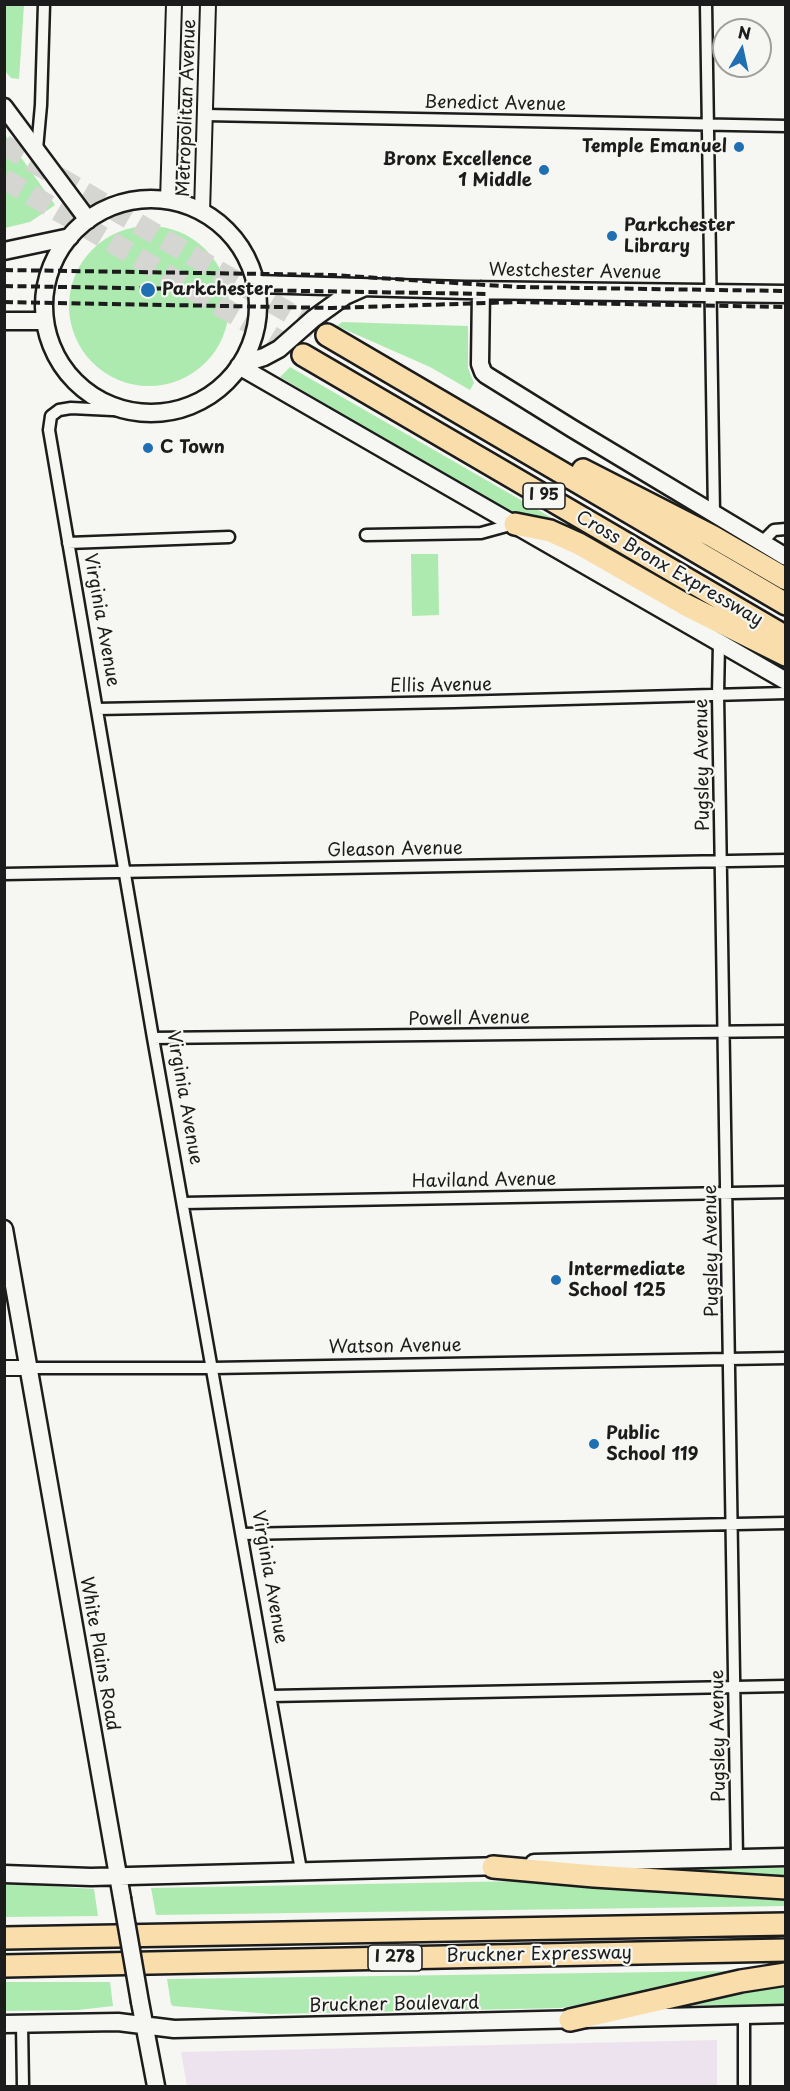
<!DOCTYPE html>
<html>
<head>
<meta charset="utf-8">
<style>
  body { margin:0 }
  #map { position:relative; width:790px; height:2091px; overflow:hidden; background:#f6f6f2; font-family:"Playpen Sans",sans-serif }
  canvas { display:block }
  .frame { position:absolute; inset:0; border:6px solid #1c1c1c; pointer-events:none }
  .north { position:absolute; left:712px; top:18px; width:60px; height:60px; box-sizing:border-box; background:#f6f6f2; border:2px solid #9f9f9c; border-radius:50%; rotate:9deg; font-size:16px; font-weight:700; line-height:24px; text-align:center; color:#1c1c1c }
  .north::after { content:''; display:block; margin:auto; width:21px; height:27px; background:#1f6fb2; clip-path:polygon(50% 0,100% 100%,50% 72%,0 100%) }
</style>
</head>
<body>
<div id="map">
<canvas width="790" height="2091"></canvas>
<div class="frame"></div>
<div class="north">N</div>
</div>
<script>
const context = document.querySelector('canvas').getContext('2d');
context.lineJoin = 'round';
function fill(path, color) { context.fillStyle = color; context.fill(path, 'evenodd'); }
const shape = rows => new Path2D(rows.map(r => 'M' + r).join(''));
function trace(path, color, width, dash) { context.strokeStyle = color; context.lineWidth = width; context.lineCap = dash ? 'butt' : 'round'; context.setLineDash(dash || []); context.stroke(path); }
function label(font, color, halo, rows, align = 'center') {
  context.font = font + ' "Playpen Sans",sans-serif'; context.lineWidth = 4.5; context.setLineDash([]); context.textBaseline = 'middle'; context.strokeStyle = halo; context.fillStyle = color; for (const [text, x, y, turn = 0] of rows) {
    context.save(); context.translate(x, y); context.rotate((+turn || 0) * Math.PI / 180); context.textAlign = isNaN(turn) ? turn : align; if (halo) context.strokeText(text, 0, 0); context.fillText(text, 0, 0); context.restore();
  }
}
const built = shape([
  [717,2040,717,2086,187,2086,181,2052]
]);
const green = shape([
  [4,5,24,5,19,79,11,78,5,71],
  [5,135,55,205,30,222,5,228],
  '69 306a80 80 0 1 1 160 0a80 80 0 1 1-160 0Z',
  [342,322,468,326,468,368,474,383,470,390,430,367,337,326],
  [290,367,578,533,501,508,280,377],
  [411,554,438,554,439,615,412,616],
  [785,1868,785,1878,687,1869],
  [522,1881,785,1897,786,1906,156,1915,151,1888],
  [5,1883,94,1889,98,1916,5,1917],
  [731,1971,731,1975,561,2008,271,2014,173,2006,171,2004,167,1979],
  [5,1982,110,1982,113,2006,78,2010,5,2011],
  [785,1984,785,2006,687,2005,699,1997]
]);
const motorwayTunnel = shape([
  [4,145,327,335],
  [4,179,302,354]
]);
const minor = shape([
  [706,4,714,514],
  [205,115,786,126],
  [37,149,41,105,44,4],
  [133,411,71,408,59,410,51,416,49,430,153,1038,301,1870],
  [366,535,481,533,514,524],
  [68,543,229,537],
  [763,543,767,537,774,530,786,529],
  [719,643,718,695,737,1858],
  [97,709,454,702,786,693],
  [4,874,786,860],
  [153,1038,786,1031],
  [183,1203,786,1192],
  [29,1368,213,1368,786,1358],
  [242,1534,786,1523],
  [271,1696,786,1686],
  [744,2015,744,2086],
  [22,2024,23,2086]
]);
const tertiary = shape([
  [168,201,174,4],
  [202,212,208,4],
  [4,1368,29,1368]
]);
const secondary = shape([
  [4,107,88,220],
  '44 306a107 107 0 1 1 214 0a107 107 0 1 1-214 0Z',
  [4,251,70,237],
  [256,284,465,290,786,294],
  [481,290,480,364,483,372,486,375,573,429,786,557],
  [4,321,45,321],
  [241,364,264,357,279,349,313,319,345,296,363,288],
  [239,366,786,681],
  [4,1229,122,1898],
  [534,1863,786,1857],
  [4,1874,91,1877,503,1866],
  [140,2002,156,2086],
  [4,2024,118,2022,174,2029,786,2014]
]);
const motorway = shape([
  [327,335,786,604],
  [303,355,786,637],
  [583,470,712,536,786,579],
  [515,524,550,531,579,544,684,604,786,655],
  [493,1867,594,1876,786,1888],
  [4,1938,786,1924],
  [4,1966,786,1950],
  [570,2020,741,1981,786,1974]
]);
const rail = shape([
  [4,270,332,275,518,287,786,291],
  [4,286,489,294],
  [4,302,332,308,518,302,786,307]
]);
const secondaryBridge = shape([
  [122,1898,140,2002]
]);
const markers = [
  [739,147,6,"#1f6fb2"],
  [544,170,6,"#1f6fb2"],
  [612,236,6,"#1f6fb2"],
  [148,290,8,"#1f6fb2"],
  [148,448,6,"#1f6fb2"],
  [556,1280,6,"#1f6fb2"],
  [594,1444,6,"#1f6fb2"]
];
const shields = [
  [544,496,42],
  [395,1958,54]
];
const shieldNames = [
  ["I 95",544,496],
  ["I 278",395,1958]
];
const streetNames = [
  ["Benedict Avenue",495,104,1],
  ["Metropolitan Avenue",187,108,-88],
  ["Westchester Avenue",575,272,1],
  ["Cross Bronx Expressway",669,569,30],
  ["Virginia Avenue",101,620,80],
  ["Ellis Avenue",441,686,-1],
  ["Pugsley Avenue",703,765,-91],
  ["Gleason Avenue",395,850,-1],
  ["Powell Avenue",469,1019,-1],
  ["Virginia Avenue",184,1098,80],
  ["Haviland Avenue",484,1181,-1],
  ["Pugsley Avenue",712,1251,-91],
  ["Watson Avenue",395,1347,-1],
  ["Virginia Avenue",269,1577,80],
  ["White Plains Road",99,1654,80],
  ["Pugsley Avenue",719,1736,-91],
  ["Bruckner Expressway",539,1955,-1],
  ["Bruckner Boulevard",394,2005,-1]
];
const poiNames = [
  ["Temple Emanuel",727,147,"right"],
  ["Bronx Excellence",532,160,"right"],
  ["1 Middle",532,181,"right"],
  ["Parkchester",624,226],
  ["Library",624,247],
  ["Parkchester",162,290],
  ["C Town",160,448],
  ["Intermediate",568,1270],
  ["School 125",568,1291],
  ["Public",606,1434],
  ["School 119",606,1455]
];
fill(built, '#ede3ee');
fill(green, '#adeab0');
trace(motorwayTunnel, '#d5d5d2', 21, [21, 10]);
trace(minor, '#1c1c1c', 15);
trace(tertiary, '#1c1c1c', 18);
trace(secondary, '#1c1c1c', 21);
trace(motorway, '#1c1c1c', 26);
trace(minor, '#f6f6f2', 10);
trace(tertiary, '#f6f6f2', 14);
trace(secondary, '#f6f6f2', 16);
trace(motorway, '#f9deab', 21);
trace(rail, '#1c1c1c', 4, [9, 4.5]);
trace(secondaryBridge, '#1c1c1c', 21, []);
trace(secondaryBridge, '#f6f6f2', 16);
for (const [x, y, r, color] of markers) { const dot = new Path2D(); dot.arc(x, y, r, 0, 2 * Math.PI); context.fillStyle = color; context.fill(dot); trace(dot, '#f6f6f2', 2); }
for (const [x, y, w] of shields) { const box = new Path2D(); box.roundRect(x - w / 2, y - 13, w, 26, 4.5); context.fillStyle = '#f6f6f2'; context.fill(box); trace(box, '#1c1c1c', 1.5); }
label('bold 16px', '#1c1c1c', null, shieldNames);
label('18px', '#1c1c1c', '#f6f6f2', streetNames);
label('bold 18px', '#1c1c1c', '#f6f6f2', poiNames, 'left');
</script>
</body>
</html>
